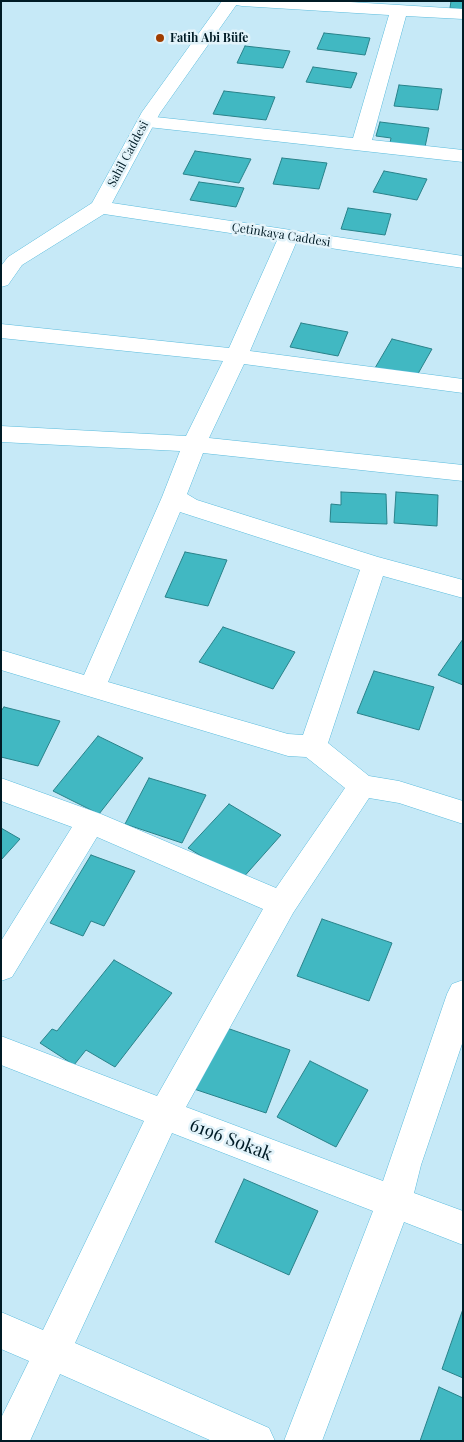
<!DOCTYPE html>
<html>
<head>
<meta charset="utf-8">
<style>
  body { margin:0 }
  #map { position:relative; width:464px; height:1442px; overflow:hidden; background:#c6e9f7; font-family:"Playfair Display",serif }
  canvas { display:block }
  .frame { position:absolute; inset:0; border:2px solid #001b25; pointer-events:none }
</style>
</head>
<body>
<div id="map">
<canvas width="464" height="1442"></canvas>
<div class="frame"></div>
</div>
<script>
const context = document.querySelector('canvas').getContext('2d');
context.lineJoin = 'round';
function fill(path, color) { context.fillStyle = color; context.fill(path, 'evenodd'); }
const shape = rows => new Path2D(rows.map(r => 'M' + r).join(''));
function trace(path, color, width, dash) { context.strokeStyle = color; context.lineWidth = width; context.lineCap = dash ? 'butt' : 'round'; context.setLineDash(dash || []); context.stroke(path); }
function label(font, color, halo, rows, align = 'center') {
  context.font = font + ' "Playfair Display",serif'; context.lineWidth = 5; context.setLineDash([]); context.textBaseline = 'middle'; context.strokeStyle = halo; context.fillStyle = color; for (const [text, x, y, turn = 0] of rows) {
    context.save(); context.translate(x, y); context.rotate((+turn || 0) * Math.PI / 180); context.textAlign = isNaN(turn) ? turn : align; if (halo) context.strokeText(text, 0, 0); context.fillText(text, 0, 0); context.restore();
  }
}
const building = shape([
  [451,1,463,1,463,9,450,8,451,1],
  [324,33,370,38,365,55,317,49,324,33],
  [245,46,290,51,283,68,237,63,245,46],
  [313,67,357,73,351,88,306,82,313,67],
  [399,85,442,89,438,110,394,106,399,85],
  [224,91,275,97,266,120,213,114,224,91],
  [380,122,429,128,425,147,390,143,391,138,376,136,380,122],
  [195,151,251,159,239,183,183,174,195,151],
  [282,158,327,163,319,189,273,184,282,158],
  [384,171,427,179,417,200,373,192,384,171],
  [199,182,244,188,236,207,190,200,199,182],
  [348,208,391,214,385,235,341,229,348,208],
  [301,323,348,332,338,356,290,347,301,323],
  [392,339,432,349,415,379,375,368,392,339],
  [341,492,386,494,387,524,330,522,331,504,341,505,341,492],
  [396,492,438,495,437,526,394,523,396,492],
  [185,552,227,560,208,606,165,597,185,552],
  [223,627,295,652,273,689,199,662,223,627],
  [463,639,463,685,438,675,463,639],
  [374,671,434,687,419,730,357,713,374,671],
  [4,707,60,721,38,766,1,757,1,711,4,707],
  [98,736,143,758,99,814,53,791,98,736],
  [149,778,206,795,182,843,125,824,149,778],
  [229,804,281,835,241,880,188,848,229,804],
  [1,828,20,839,1,860,1,828],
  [91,855,135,871,104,926,91,921,83,936,50,923,91,855],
  [322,919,392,943,369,1001,297,976,322,919],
  [114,960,172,993,115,1067,86,1050,74,1065,40,1043,52,1029,57,1031,114,960],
  [221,1026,290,1050,266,1113,194,1089,221,1026],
  [310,1061,368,1090,336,1147,277,1117,310,1061],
  [244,1179,318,1211,289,1275,215,1242,244,1179],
  [463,1309,463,1378,442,1369,463,1309],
  [439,1387,463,1398,463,1441,420,1441,439,1387]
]);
const minor = shape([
  [234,1,334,1,463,9,463,19,406,16,372,140,463,150,463,162,139,126,137,122,139,118,146,116,353,138,389,15,242,6,236,5,234,1],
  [289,230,296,232,299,236,250,351,463,379,463,393,244,364,209,438,463,465,463,481,203,453,187,494,197,500,378,557,463,580,463,598,383,576,328,743,369,776,399,781,463,801,463,824,399,803,369,798,293,913,186,1107,383,1181,447,994,452,984,463,980,463,1041,421,1165,414,1193,463,1211,463,1245,404,1222,322,1441,284,1441,373,1211,172,1133,75,1343,269,1428,275,1441,212,1441,60,1374,30,1441,1,1441,1,1418,29,1361,1,1349,1,1312,43,1330,144,1121,1,1065,1,1036,157,1096,263,909,97,837,12,977,1,981,1,941,72,827,1,801,1,778,101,814,276,888,345,788,306,757,288,756,1,670,1,650,84,675,162,497,180,451,1,442,1,426,186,436,223,361,1,338,1,324,229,348,279,236,282,232,289,230],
  [180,512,360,570,303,735,288,734,108,682,180,512]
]);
const tertiary = shape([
  [222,1,239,1,160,113,112,203,463,256,463,268,104,214,22,265,8,285,1,287,1,266,8,257,92,203,142,112,222,1]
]);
const markers = [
  [160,38,5,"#a03d00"]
];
const farPoinames = [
  ["Fatih Abi Büfe",170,38]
];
const farStreetnames = [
  ["Sahil Caddesi",128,154,-62],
  ["Çetinkaya Caddesi",281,235,9]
];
const nearStreetnames = [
  ["6196 Sokak",231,1140,21]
];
fill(building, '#41b8c2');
trace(building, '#29828a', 1);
trace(minor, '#5abbdc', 1);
trace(tertiary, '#5abbdc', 1);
fill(minor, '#fff');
fill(tertiary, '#fff');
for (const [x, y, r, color] of markers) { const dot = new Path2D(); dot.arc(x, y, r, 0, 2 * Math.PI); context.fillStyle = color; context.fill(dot); trace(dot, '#e2f3fa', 2); }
label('bold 12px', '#001b25', '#e2f3fa', farPoinames, 'left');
label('12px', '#001b25', '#e2f3fa', farStreetnames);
label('18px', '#001b25', '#e2f3fa', nearStreetnames);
</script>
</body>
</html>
